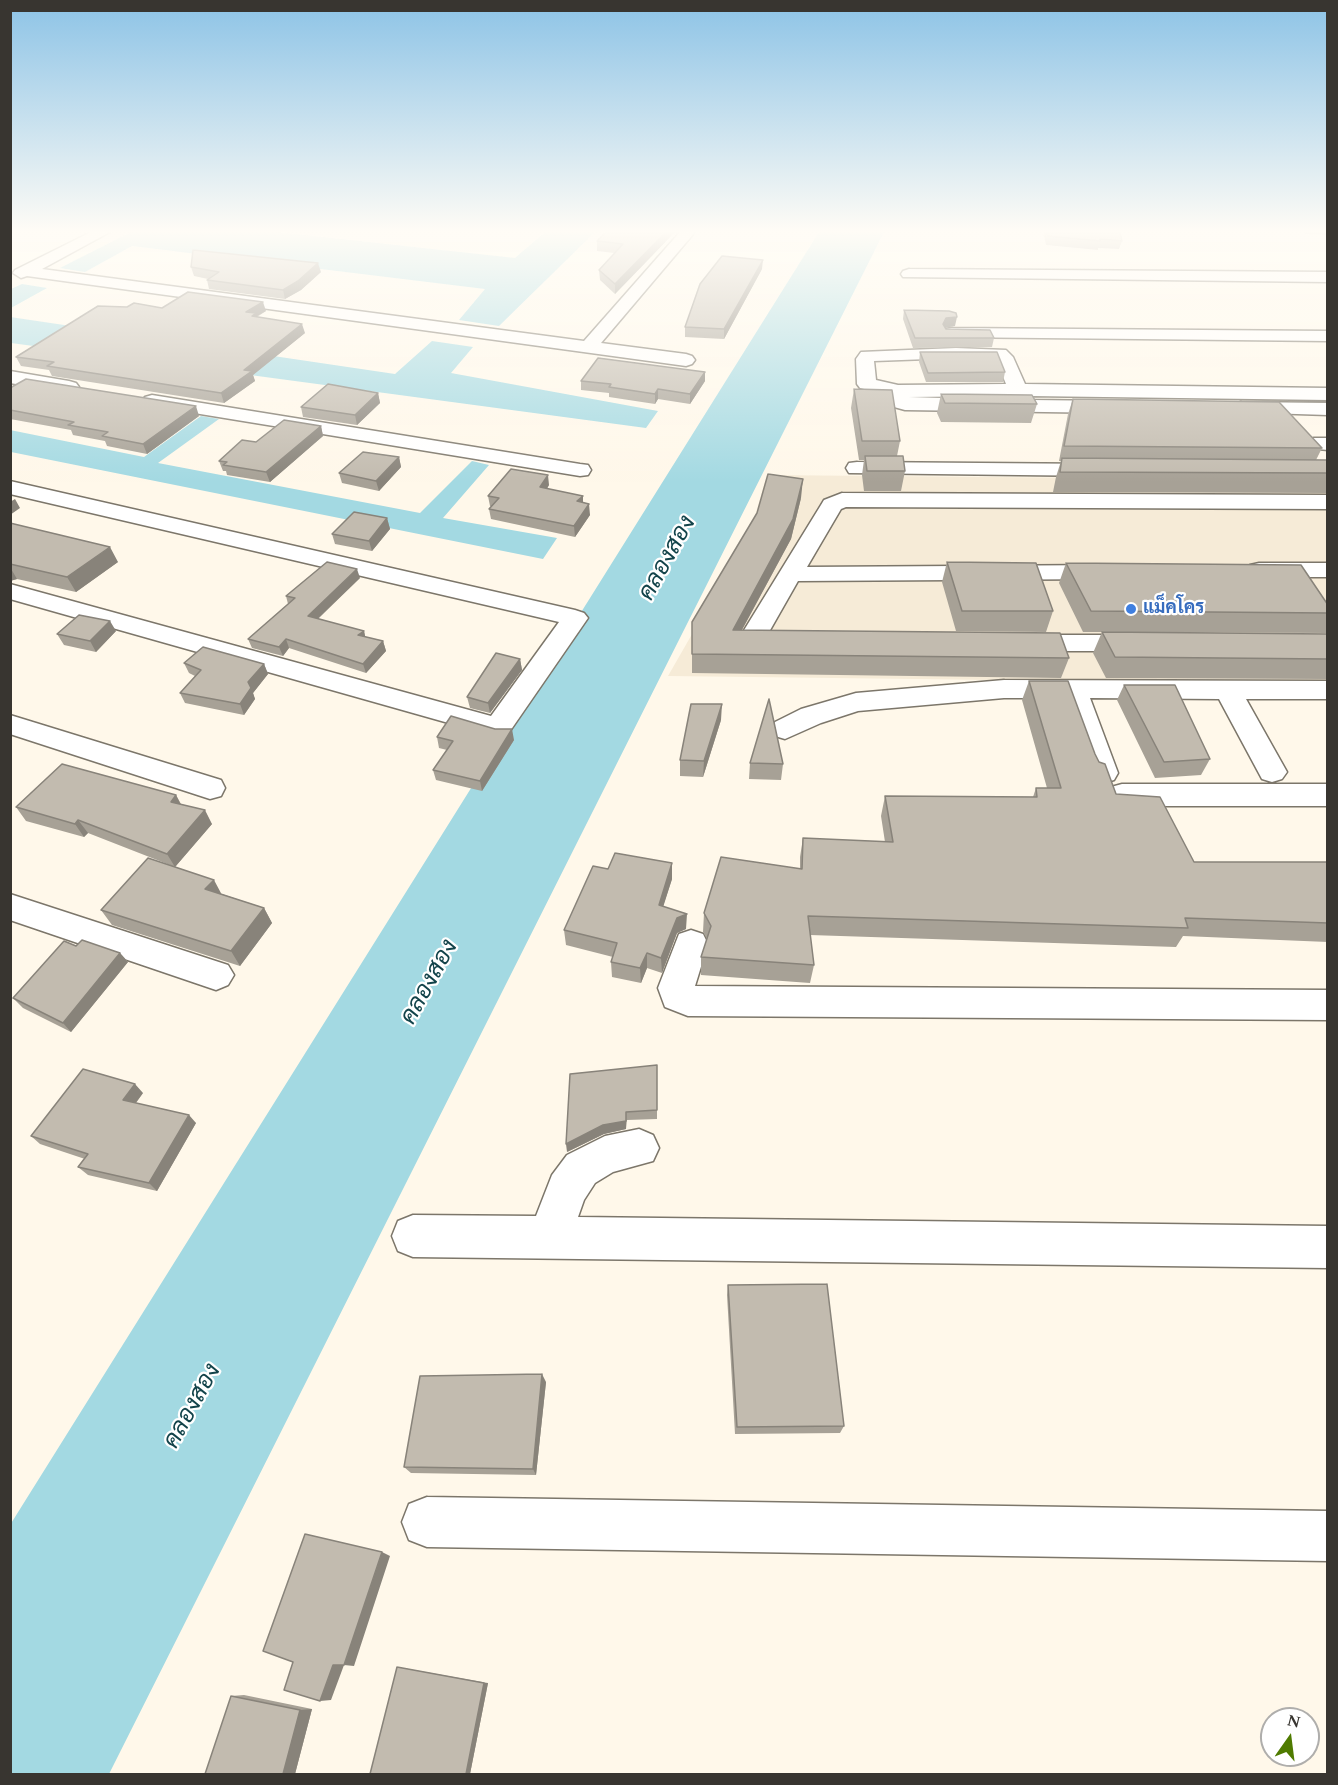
<!DOCTYPE html>
<html>
<head>
<meta charset="utf-8">
<style>
  body { margin:0 }
  #map { position:relative; width:1338px; height:1785px; overflow:hidden; background:#fff8ea; font-family:Spectral,serif }
  canvas { display:block }
  .frame { position:absolute; inset:0; border:12px solid #383530; pointer-events:none }
  .north { position:absolute; left:1260px; top:1707px; width:60px; height:60px; box-sizing:border-box; background:#fff; border:2px solid #afaeac; border-radius:50%; rotate:14deg; font-size:16px; font-weight:700; line-height:24px; text-align:center; color:#383530 }
  .north::after { content:''; display:block; margin:auto; width:21px; height:27px; background:#4f7b00; clip-path:polygon(50% 0,100% 100%,50% 72%,0 100%) }
</style>
</head>
<body>
<div id="map">
<canvas width="1338" height="1785"></canvas>
<div class="frame"></div>
<div class="north">N</div>
</div>
<script>
const context = document.querySelector('canvas').getContext('2d');
context.lineJoin = 'round';
function fill(path, color) { context.fillStyle = color; context.fill(path, 'evenodd'); }
const shape = rows => new Path2D(rows.map(r => 'M' + r).join(''));
function trace(path, color, width, dash) { context.strokeStyle = color; context.lineWidth = width; context.lineCap = dash ? 'butt' : 'round'; context.setLineDash(dash || []); context.stroke(path); }
function label(font, color, halo, rows, align = 'center') {
  context.font = font + ' Spectral,Sarabun,serif'; context.lineWidth = 4.5; context.setLineDash([]); context.textBaseline = 'middle'; context.strokeStyle = halo; context.fillStyle = color; for (const [text, x, y, turn = 0] of rows) {
    context.save(); context.translate(x, y); context.rotate((+turn || 0) * Math.PI / 180); context.textAlign = isNaN(turn) ? turn : align; if (halo) context.strokeText(text, 0, 0); context.fillText(text, 0, 0); context.restore();
  }
}
const built = shape([
  [767,475,1327,480,1327,684,668,676,750,533]
]);
const water = shape([
  [131,232,277,232,515,258,545,232,595,232,499,326,459,320,485,289,132,246,85,272,60,268],
  [819,232,884,232,109,1774,11,1774,10,1525],
  [22,284,47,288,11,308,11,289],
  [10,317,395,374,432,341,473,347,451,373,658,411,646,428,11,343],
  [201,416,219,419,158,463,420,513,472,461,489,465,443,518,557,538,543,559,11,452,10,430,144,457]
]);
const minor = shape([
  [91,232,110,232,42,269,584,341,680,232,695,232,601,343,686,354,692,356,695,360,692,364,686,366,27,276,21,278,13,273,15,270,91,232],
  [909,269,1328,272,1328,282,903,277,901,274,903,271,909,269],
  [952,328,1328,331,1328,341,946,337,943,333,946,329,952,328],
  [956,348,1006,350,1013,357,1025,384,1328,388,1328,400,1030,396,1032,400,1114,401,1121,403,1124,407,1121,411,1114,413,905,410,894,407,889,395,860,388,857,384,856,359,861,352,956,348],
  [956,358,996,359,1006,384,898,385,876,380,874,361,956,358],
  [1011,396,1013,400,909,397,1011,396],
  [10,371,69,381,76,383,79,387,76,391,69,393,10,383,10,371],
  [152,395,580,464,588,465,591,470,588,475,580,476,145,405,142,401,145,397,152,395],
  [1241,402,1328,403,1328,415,1234,412,1231,408,1234,404,1241,402],
  [1314,438,1328,438,1328,450,1307,448,1304,444,1307,440,1314,438],
  [857,462,1104,464,1112,465,1115,470,1112,475,1104,476,849,473,846,468,849,463,857,462],
  [10,481,575,610,584,613,588,618,508,734,498,737,10,599,10,584,491,716,559,622,10,494,10,481],
  [842,493,1328,495,1328,509,846,507,841,509,807,567,1109,565,1118,567,1121,572,1118,577,1109,579,798,581,769,632,795,634,799,640,795,646,786,648,751,648,742,646,738,640,821,505,824,500,842,493],
  [1259,563,1328,563,1328,577,1259,577,1250,575,1247,570,1250,565,1259,563],
  [1017,635,1143,635,1152,637,1156,643,1152,649,1143,651,1017,651,1008,649,1004,643,1008,637,1017,635],
  [1004,680,1328,681,1328,699,1246,699,1287,772,1282,779,1272,782,1262,779,1219,699,1090,698,1118,773,1114,780,1103,783,1092,780,1088,773,1062,698,1004,698,858,711,821,723,785,739,775,736,771,729,775,722,801,709,856,693,1004,680],
  [10,715,221,780,225,788,221,796,210,799,10,734,10,715],
  [1122,784,1328,784,1328,806,1122,806,1111,803,1107,795,1111,787,1122,784],
  [10,894,228,965,234,975,228,985,216,990,10,920,10,894],
  [691,930,703,934,708,944,695,986,1328,990,1328,1020,688,1016,665,1007,658,988,679,934,691,930],
  [639,1129,653,1135,659,1148,653,1161,613,1172,595,1183,584,1200,578,1217,1328,1226,1328,1268,413,1257,398,1251,392,1236,398,1221,413,1215,536,1216,552,1175,567,1155,605,1136,639,1129],
  [427,1497,1328,1511,1328,1561,427,1547,409,1540,402,1522,409,1504,427,1497]
]);
const wall = shape([
  [675,232,615,294,600,280,599,270,615,253,597,251,597,241],
  [1043,232,1120,232,1122,241,1119,249,1098,248,1098,250,1046,245],
  [1302,232,1328,232,1328,243,1325,235,1305,234],
  [191,267,321,272,301,290,285,299,209,289,207,280,208,279,194,276],
  [762,269,724,339,685,337,685,327],
  [127,307,266,311,257,317,305,333,253,375,255,381,224,403,52,376,49,370,21,366,16,357],
  [904,310,955,326,945,327,946,329,994,338,992,347,913,348,903,319],
  [920,352,1005,372,1003,382,926,382,919,362],
  [581,381,705,381,690,404,658,399,655,404,609,397,609,393,581,390],
  [10,388,199,416,147,454,107,446,105,441,73,435,71,430,10,419],
  [854,389,900,441,897,456,905,471,901,491,864,491,862,475,864,460,859,460,851,408],
  [378,393,380,403,357,425,303,417,301,407],
  [941,394,1037,404,1031,423,941,422,937,413],
  [1073,399,1322,448,1316,460,1328,460,1328,493,1053,492,1056,477,1061,461,1059,461,1068,414],
  [321,426,323,436,270,482,227,475,226,471,223,471,219,461,256,442],
  [399,457,401,467,379,491,342,483,339,473],
  [549,485,547,489,583,496,583,503,590,515,575,537,491,519,489,509,491,506,490,506,488,496],
  [801,498,791,539,742,630,1069,658,1061,678,692,673,692,622],
  [387,518,390,529,372,551,335,544,332,534],
  [10,523,118,562,76,592,17,579,10,581],
  [947,562,1053,611,1046,632,956,631,942,582],
  [1066,563,1328,605,1328,633,1119,632,1328,634,1328,679,1106,678,1093,653,1102,632,1083,632,1059,583],
  [360,578,318,619,364,631,365,637,383,641,386,651,366,673,289,648,283,656,252,648,248,639,288,604,286,596],
  [116,631,96,652,64,645,57,634],
  [520,659,522,670,490,713,470,708,467,697],
  [184,663,264,664,268,674,253,693,255,699,244,715,185,703,180,693,195,676,189,673],
  [1029,681,1095,754,1116,794,1194,862,1328,862,1328,942,1183,936,1176,947,810,935,814,965,810,983,701,975,701,957,707,939,703,932,704,913,800,869,800,857,803,838,885,842,881,816,885,796,1033,797,1036,788,1047,788,1022,700],
  [1124,685,1210,759,1201,775,1155,778,1117,700],
  [721,720,703,777,680,776,680,760],
  [437,737,514,740,482,791,436,780,433,770,447,750,439,748],
  [750,763,783,764,781,780,749,779],
  [176,795,181,804,212,824,175,867,88,833,84,837,26,821,16,807],
  [672,863,672,879,663,906,686,929,677,933,662,973,647,968,641,983,612,977,611,962,613,957,566,945,564,930,608,869],
  [222,894,264,908,272,923,240,966,112,925,101,910],
  [120,953,128,962,71,1032,23,1008,13,998],
  [657,1065,657,1119,627,1120,626,1129,604,1134,567,1152],
  [143,1093,136,1103,196,1123,157,1191,88,1175,78,1167,85,1159,40,1144,31,1136],
  [728,1285,844,1426,840,1433,735,1434,727,1295],
  [546,1382,536,1475,411,1473,404,1467],
  [397,1667,488,1683,470,1774,370,1774],
  [244,1695,312,1709,295,1774,231,1696]
]);
const shadedWall = shape([
  [666,232,675,232,615,294,615,284],
  [763,260,762,269,724,339,724,329],
  [318,263,321,272,301,290,285,299,283,290],
  [263,302,266,311,257,316,259,322,246,312],
  [957,317,955,326,944,328,943,324,946,318],
  [302,324,305,333,253,375,255,381,224,403,221,393,244,370],
  [705,372,705,381,690,404,690,394],
  [658,389,658,399,655,404,655,394],
  [378,393,380,403,357,425,355,415],
  [196,406,199,416,147,454,143,444],
  [321,426,323,436,270,482,266,472],
  [399,457,401,467,379,491,376,481],
  [548,475,549,485,541,497,540,487],
  [803,479,801,498,791,539,731,650,733,630],
  [583,496,583,507,577,501],
  [15,499,20,508,10,515,10,502],
  [589,504,590,515,575,537,574,526],
  [387,518,390,529,372,551,369,541],
  [110,547,118,562,76,592,67,577],
  [10,567,17,579,10,581],
  [357,569,360,578,311,625,308,616],
  [110,621,116,631,96,652,90,641],
  [364,631,366,640,358,635],
  [286,639,289,648,283,656,279,647],
  [383,641,386,651,366,673,363,664],
  [520,659,522,670,490,713,488,703],
  [264,664,268,674,253,693,255,699,244,715,240,704,248,682],
  [722,704,721,720,703,777,704,761],
  [512,729,514,740,482,791,480,781],
  [176,795,183,809,171,802],
  [205,810,212,824,175,867,167,854],
  [78,820,88,833,84,837,75,824],
  [672,863,672,879,659,920,659,905],
  [214,880,222,895,205,889],
  [264,908,272,923,240,966,231,951],
  [687,914,686,929,677,933,662,973,661,958,677,918],
  [120,953,128,962,71,1032,63,1023],
  [647,953,647,968,641,983,640,968],
  [135,1084,143,1093,131,1109,123,1100],
  [626,1112,626,1129,604,1134,567,1152,566,1144],
  [189,1115,196,1123,157,1191,149,1183],
  [542,1374,546,1382,536,1475,533,1469],
  [382,1552,390,1556,354,1666,344,1665],
  [333,1665,344,1665,331,1700,320,1701],
  [484,1683,488,1683,470,1774,466,1774],
  [312,1709,295,1774,283,1774,300,1710]
]);
const building = shape([
  [606,232,666,232,615,284,599,270,623,244,597,241,606,232],
  [1047,232,1120,232,1122,241,1100,239,1100,241,1048,236,1047,232],
  [193,250,318,263,298,281,283,290,207,280,219,272,191,267,193,250],
  [722,256,763,260,724,329,685,327,700,284,722,256],
  [188,292,263,302,246,312,256,313,252,316,302,324,244,370,252,371,221,393,47,366,54,362,16,357,98,306,127,307,134,303,162,308,188,292],
  [904,310,949,311,956,313,957,317,946,318,943,324,946,329,990,330,994,338,915,338,904,310],
  [920,352,997,352,1005,372,928,373,920,352],
  [598,358,705,372,690,394,658,389,655,394,609,387,611,384,581,381,598,358],
  [26,379,196,406,143,444,102,436,108,432,68,425,74,422,10,410,10,388,26,379],
  [328,384,378,393,355,415,301,407,328,384],
  [854,389,892,390,900,441,862,441,854,389],
  [941,394,1032,395,1037,404,945,403,941,394],
  [1073,399,1279,402,1322,448,1064,446,1073,399],
  [284,420,321,426,266,472,223,465,227,462,219,461,242,440,256,442,284,420],
  [363,452,399,457,376,481,339,473,363,452],
  [865,456,903,456,905,471,867,471,865,456],
  [1062,458,1328,460,1328,473,1060,472,1062,458],
  [511,469,548,475,540,487,583,496,577,501,589,504,574,526,489,509,499,498,488,496,511,469],
  [768,474,803,479,793,519,733,630,1060,633,1069,658,692,654,692,622,757,513,768,474],
  [354,512,387,518,369,541,332,534,354,512],
  [10,523,110,547,67,577,10,564,10,523],
  [327,562,357,569,308,616,364,631,358,635,383,641,363,664,286,639,279,647,248,639,295,598,286,596,327,562],
  [947,562,1036,563,1053,611,962,611,947,562],
  [1066,563,1301,565,1328,605,1328,613,1091,611,1066,563],
  [79,615,110,621,90,641,57,634,79,615],
  [1102,632,1328,634,1328,659,1115,657,1102,632],
  [203,647,264,664,248,682,251,688,240,704,180,693,201,670,184,663,203,647],
  [496,653,520,659,488,703,467,697,496,653],
  [1029,681,1068,681,1095,754,1099,762,1105,764,1116,794,1160,797,1194,862,1328,862,1328,923,1185,918,1188,928,808,916,814,965,701,957,711,926,704,913,721,857,802,869,803,838,893,842,885,796,1037,797,1036,788,1061,788,1029,681],
  [1124,685,1175,685,1210,759,1164,762,1124,685],
  [769,699,783,764,750,763,769,699],
  [691,704,722,704,704,761,680,760,691,704],
  [451,716,495,729,512,729,480,781,433,770,453,741,437,737,451,716],
  [62,764,176,795,171,802,205,810,167,854,78,820,75,824,16,807,62,764],
  [615,853,672,863,659,905,687,914,677,918,661,958,647,953,640,968,611,962,617,943,564,930,593,866,608,869,615,853],
  [148,858,214,880,205,889,264,908,231,951,101,910,148,858],
  [82,940,120,953,63,1023,13,998,64,941,76,946,82,940],
  [657,1065,657,1110,626,1112,626,1121,603,1125,566,1144,570,1074,657,1065],
  [83,1069,135,1084,123,1100,189,1115,149,1183,78,1167,88,1154,31,1136,83,1069],
  [827,1284,844,1426,737,1427,728,1285,827,1284],
  [542,1374,533,1469,404,1467,420,1376,542,1374],
  [305,1534,382,1552,344,1665,333,1665,320,1701,284,1690,293,1662,263,1651,305,1534],
  [397,1667,484,1683,466,1774,370,1774,397,1667],
  [231,1696,300,1710,283,1774,205,1774,231,1696]
]);
const markers = [
  [1131,609,6,"#3f7fe0"]
];
const farShopnames = [
  ["แม็คโคร",1143,609]
];
const waterNames = [
  ["คลองสอง",669,559,-61],
  ["คลองสอง",431,983,-61],
  ["คลองสอง",194,1407,-61]
];
fill(built, '#f6ebd7');
fill(water, '#a3d9e2');
trace(minor, '#7c766a', 3);
fill(minor, '#fff');
fill(wall, '#a7a196');
fill(shadedWall, '#88837a');
fill(building, '#c2bbaf');
trace(building, '#88837a', 1.5);
const sky = context.createLinearGradient(0, 0, 0, 482);
sky.addColorStop(0, '#8cc3e6');
sky.addColorStop(0.48, '#fffcf6');
sky.addColorStop(1, '#fffcf600');
context.fillStyle = sky;
context.fillRect(0, 0, 1338, 482);
for (const [x, y, r, color] of markers) { const dot = new Path2D(); dot.arc(x, y, r, 0, 2 * Math.PI); context.fillStyle = color; context.fill(dot); trace(dot, '#fff', 2); }
label('bold 18px', '#366cbe', '#fff', farShopnames, 'left');
label('italic 24px', '#12434a', '#fff', waterNames);
</script>
</body>
</html>
